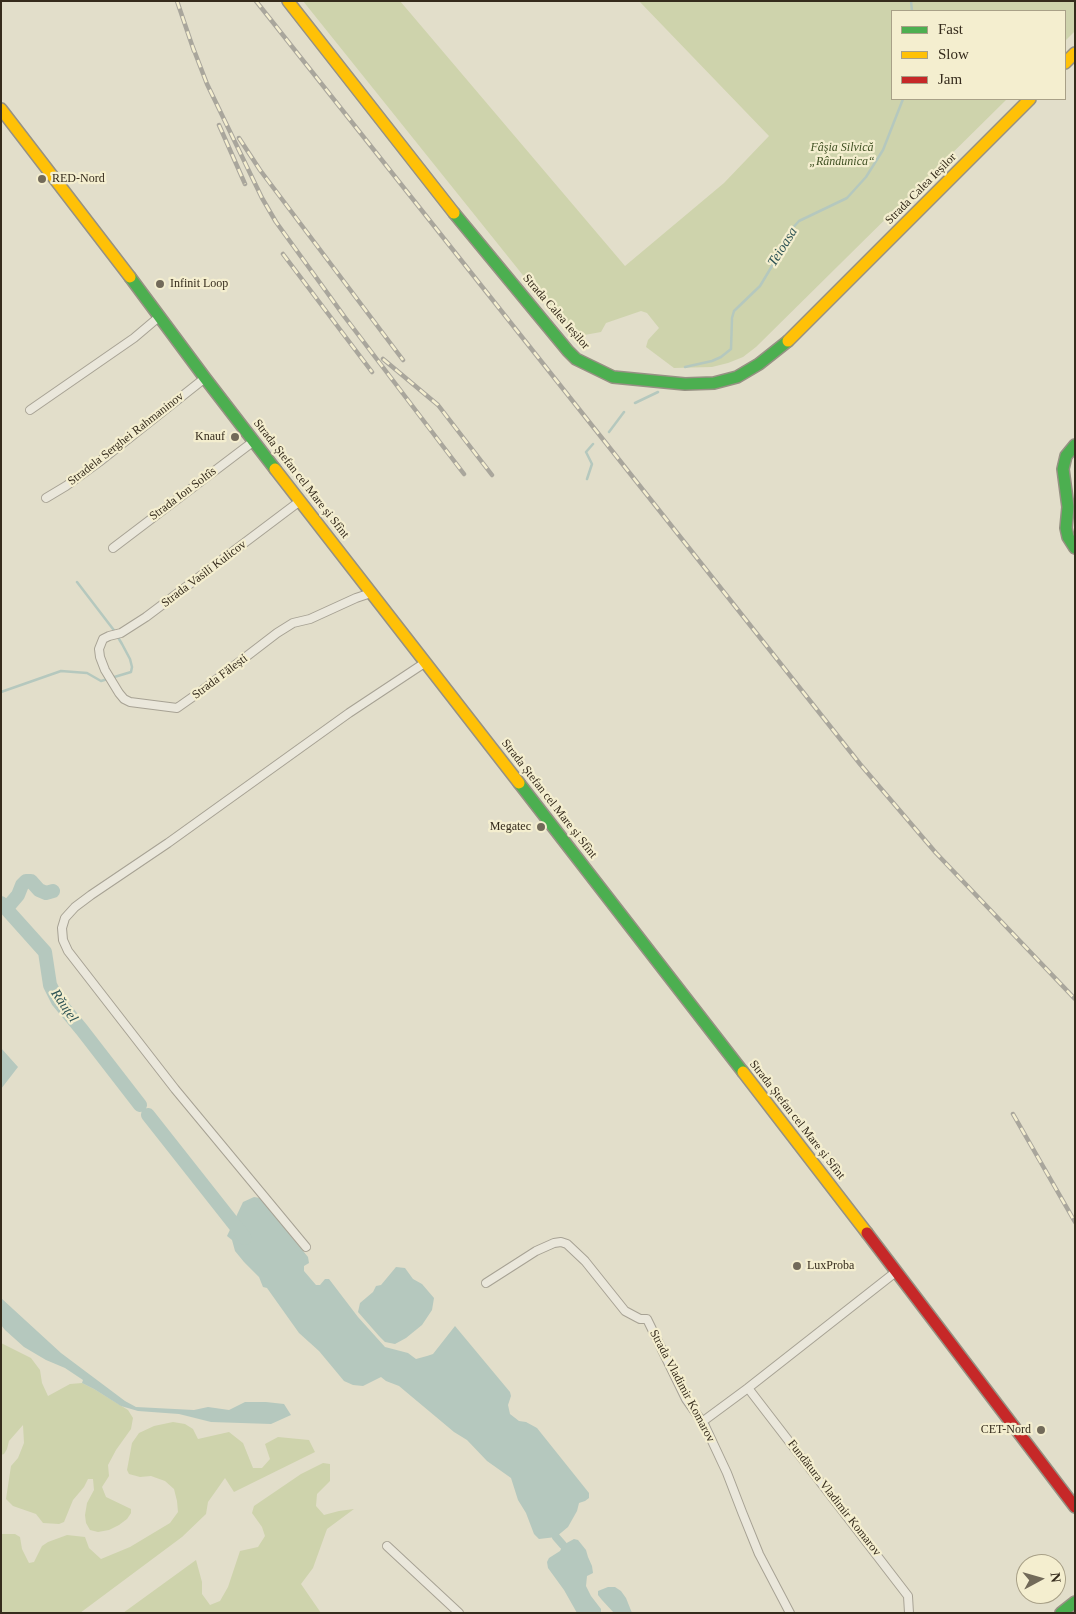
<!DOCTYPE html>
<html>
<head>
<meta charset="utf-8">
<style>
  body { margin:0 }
  #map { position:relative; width:1076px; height:1614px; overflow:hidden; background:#e2deca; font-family:Georgia,serif }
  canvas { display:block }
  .frame { position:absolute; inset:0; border:2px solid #352b1c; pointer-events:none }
  .legend { position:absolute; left:891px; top:10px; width:175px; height:90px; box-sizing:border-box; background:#f4eecf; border:1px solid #a8a087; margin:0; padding:6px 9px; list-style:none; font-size:15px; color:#352b1c }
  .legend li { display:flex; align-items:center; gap:10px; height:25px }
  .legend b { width:25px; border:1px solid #a8a087 }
  .north { position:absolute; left:1016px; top:1554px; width:50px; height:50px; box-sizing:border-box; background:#f4eecf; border:1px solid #a8a087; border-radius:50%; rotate:84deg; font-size:14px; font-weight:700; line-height:20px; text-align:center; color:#352b1c }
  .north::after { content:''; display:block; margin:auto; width:18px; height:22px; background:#726a59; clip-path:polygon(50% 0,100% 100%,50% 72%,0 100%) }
</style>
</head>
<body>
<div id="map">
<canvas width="1076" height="1614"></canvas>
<div class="frame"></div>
<ul class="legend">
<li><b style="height:6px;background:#4caf50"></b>Fast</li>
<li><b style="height:6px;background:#ffc107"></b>Slow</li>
<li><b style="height:6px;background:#c62828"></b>Jam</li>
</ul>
<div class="north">N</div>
</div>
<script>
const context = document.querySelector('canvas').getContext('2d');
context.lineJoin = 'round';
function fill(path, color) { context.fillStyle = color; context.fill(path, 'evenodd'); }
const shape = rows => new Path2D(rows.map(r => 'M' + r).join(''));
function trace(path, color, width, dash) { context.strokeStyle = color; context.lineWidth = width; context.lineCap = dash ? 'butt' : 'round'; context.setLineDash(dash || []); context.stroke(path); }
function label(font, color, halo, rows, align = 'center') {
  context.font = font + ' Georgia,serif'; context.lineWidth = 4.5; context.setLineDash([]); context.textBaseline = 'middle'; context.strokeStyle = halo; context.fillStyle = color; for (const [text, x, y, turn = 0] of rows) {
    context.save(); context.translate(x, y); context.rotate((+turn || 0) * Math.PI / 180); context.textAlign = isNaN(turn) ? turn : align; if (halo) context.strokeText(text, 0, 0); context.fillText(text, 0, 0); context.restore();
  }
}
const green = shape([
  [303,1,400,1,625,266,724,183,769,136,639,1,1075,1,1075,31,1065,41,1065,11,892,11,892,99,1007,99,756,347,743,357,728,363,712,367,674,368,646,347,648,340,659,328,647,313,641,311,606,323,601,332,579,336,534,289],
  [1,1343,31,1358,40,1370,42,1383,48,1396,70,1384,82,1383,94,1389,128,1410,133,1418,131,1429,116,1450,108,1465,109,1476,102,1487,106,1497,131,1509,131,1513,127,1519,119,1525,109,1530,98,1532,90,1530,86,1523,85,1515,87,1503,94,1490,93,1479,88,1479,84,1487,73,1500,64,1522,59,1524,43,1523,36,1514,13,1506,6,1499,11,1466,18,1458,24,1443,23,1425,9,1441,7,1449,4,1454,1,1455],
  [173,1422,185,1424,193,1429,198,1439,229,1432,243,1443,253,1468,262,1468,270,1459,265,1444,278,1437,309,1440,315,1452,234,1492,225,1478,208,1502,206,1514,182,1537,80,1613,1,1613,1,1534,15,1534,20,1537,22,1549,29,1563,34,1562,42,1546,48,1542,67,1535,85,1537,89,1548,101,1559,130,1547,170,1523,178,1512,177,1501,174,1489,165,1481,151,1476,140,1477,129,1474,127,1470,132,1443,139,1433,154,1426],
  [323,1463,330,1464,330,1481,317,1494,316,1506,324,1515,339,1511,354,1509,327,1529,313,1568,301,1584,321,1613,123,1613,196,1560,202,1582,202,1594,210,1605,220,1601,228,1587,240,1551,258,1547,265,1536,262,1527,252,1513,254,1506,301,1474]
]);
const water = shape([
  [1,1048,18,1067,1,1089],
  [254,1197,260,1198,308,1257,309,1263,304,1266,304,1271,316,1285,320,1285,325,1279,329,1279,358,1317,385,1347,408,1353,416,1359,427,1356,433,1354,455,1326,510,1392,511,1396,508,1405,510,1414,519,1421,526,1422,537,1428,589,1493,589,1498,585,1501,579,1503,577,1511,568,1527,556,1537,539,1539,534,1534,526,1513,518,1500,511,1478,487,1461,467,1440,454,1432,399,1386,386,1381,381,1377,363,1386,353,1385,344,1381,319,1351,299,1333,267,1288,263,1287,259,1277,244,1262,235,1251,232,1240,227,1236,243,1202],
  [396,1267,405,1268,413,1279,422,1284,434,1298,432,1310,422,1325,406,1338,395,1344,385,1342,379,1336,358,1312,360,1303,373,1292,376,1286,381,1285],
  [1,1298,61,1353,125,1401,136,1407,194,1410,208,1407,229,1410,245,1402,266,1402,284,1404,291,1415,271,1424,211,1422,179,1414,138,1411,121,1406,94,1389,82,1383,83,1380,65,1368,46,1360,24,1347,5,1330,1,1325],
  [574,1539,578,1540,586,1550,588,1557,592,1566,593,1573,587,1576,586,1586,591,1596,601,1609,601,1613,577,1613,564,1590,548,1568,547,1562,549,1558,560,1551,563,1545],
  [608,1587,615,1587,621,1591,626,1598,632,1613,614,1613,602,1600,598,1595,598,1591]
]);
const stream = shape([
  [911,1,912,11],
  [685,367,712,361,721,357,731,349,732,318,734,311,760,286,778,256,790,231,799,221,847,198,866,177,883,150,903,99],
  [635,403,658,392],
  [609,432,624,412],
  [587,479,592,464,586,452,593,444],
  [1,692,61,671,87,673,101,681,131,672,132,667,130,659,122,644,113,629,77,582]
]);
const canal = shape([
  [556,1537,563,1545]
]);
const river = shape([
  [1,903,45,952,50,985,58,1001,82,1030,140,1105],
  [7,908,18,895,22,885,26,881,31,881,39,890,46,893,53,891],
  [148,1115,245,1238]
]);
const street = shape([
  [30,410,134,338,160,316],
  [46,498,66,486,99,462,205,378],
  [300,501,146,617,121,633,109,636,103,639,99,649,100,657,105,670,119,693,124,699,130,702,177,708,204,689,277,633,293,623,310,619,356,598,371,593],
  [113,548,254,441],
  [306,1247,175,1089,68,951,63,940,62,928,65,918,75,907,91,895,168,843,349,713,426,662],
  [486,1283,536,1251,554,1243,561,1242,567,1244,585,1261,625,1311,640,1319,647,1319,686,1399,705,1426,727,1473,742,1512,759,1554,790,1613],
  [748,1388,908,1596,909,1613],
  [702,1422,748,1388,897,1271],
  [387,1546,459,1613]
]);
const fast = shape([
  [454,213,568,351,576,359,613,377,685,384,714,383,737,377,759,364,788,341],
  [130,277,205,378,275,469],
  [1075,445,1066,456,1063,469,1068,507,1066,528,1068,537,1075,548],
  [519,783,743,1072],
  [1061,1613,1075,1602]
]);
const slow = shape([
  [288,1,454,213],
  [1065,63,1075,53],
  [1,109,130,277],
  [788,341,1030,99],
  [275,469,519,783],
  [743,1072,867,1233]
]);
const jam = shape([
  [867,1233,1075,1507]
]);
const rail = shape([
  [177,1,194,51],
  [256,1,860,764,936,853,1075,999],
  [192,45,207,84,235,142,262,198,276,222,344,316,464,474],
  [219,125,245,184],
  [239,138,260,170,403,360],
  [283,254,372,372],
  [383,359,438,405,492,475],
  [1013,1114,1075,1222]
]);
const markers = [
  [42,179,5,"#726a59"],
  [160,284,5,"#726a59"],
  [235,437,5,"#726a59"],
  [541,827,5,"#726a59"],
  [797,1266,5,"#726a59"],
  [1041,1430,5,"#726a59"]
];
const parkNames = [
  ["Fâşia Silvică",842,148],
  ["„Rândunica“",842,162]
];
const poiNames = [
  ["RED-Nord",52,179],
  ["Infinit Loop",170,284],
  ["Knauf",225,437,"right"],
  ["Megatec",531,827,"right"],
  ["LuxProba",807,1266],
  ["CET-Nord",1031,1430,"right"]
];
const streetNames = [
  ["Strada Calea Ieșilor",921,189,-45],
  ["Strada Calea Ieșilor",556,312,49],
  ["Stradela Serghei Rahmaninov",126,439,-38],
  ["Strada Ștefan cel Mare și Sfînt",301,479,52],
  ["Strada Ion Soltîs",183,494,-37],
  ["Strada Vasili Kulicov",204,574,-37],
  ["Strada Fălești",220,677,-37],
  ["Strada Ștefan cel Mare și Sfînt",549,799,52],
  ["Strada Ștefan cel Mare și Sfînt",797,1120,52],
  ["Strada Vladimir Komarov",682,1386,62],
  ["Fundătura Vladimir Komarov",834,1498,52]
];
const waterNames = [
  ["Teioasa",783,247,-58],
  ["Răuțel",64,1006,56]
];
fill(green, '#ced3ac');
fill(water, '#b5c8be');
trace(stream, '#b5c8be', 2.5);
trace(canal, '#b5c8be', 8);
trace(river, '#b5c8be', 14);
trace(street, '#a7a294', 10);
trace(fast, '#969183', 14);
trace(slow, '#969183', 14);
trace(jam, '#969183', 14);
trace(street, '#eae7db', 8);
trace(fast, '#4caf50', 11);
trace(slow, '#ffc107', 11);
trace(jam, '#c62828', 11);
trace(rail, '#a9a69c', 4.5);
trace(rail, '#f4eecf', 2.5, [8]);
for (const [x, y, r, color] of markers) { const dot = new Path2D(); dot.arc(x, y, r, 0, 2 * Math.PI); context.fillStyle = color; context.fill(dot); trace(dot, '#f4eecf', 2); }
label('italic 12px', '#405123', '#f4eecf', parkNames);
label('12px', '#352b1c', '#f4eecf', poiNames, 'left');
label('12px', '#352b1c', '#f4eecf', streetNames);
label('italic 14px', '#2c5254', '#f4eecf', waterNames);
</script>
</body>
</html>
